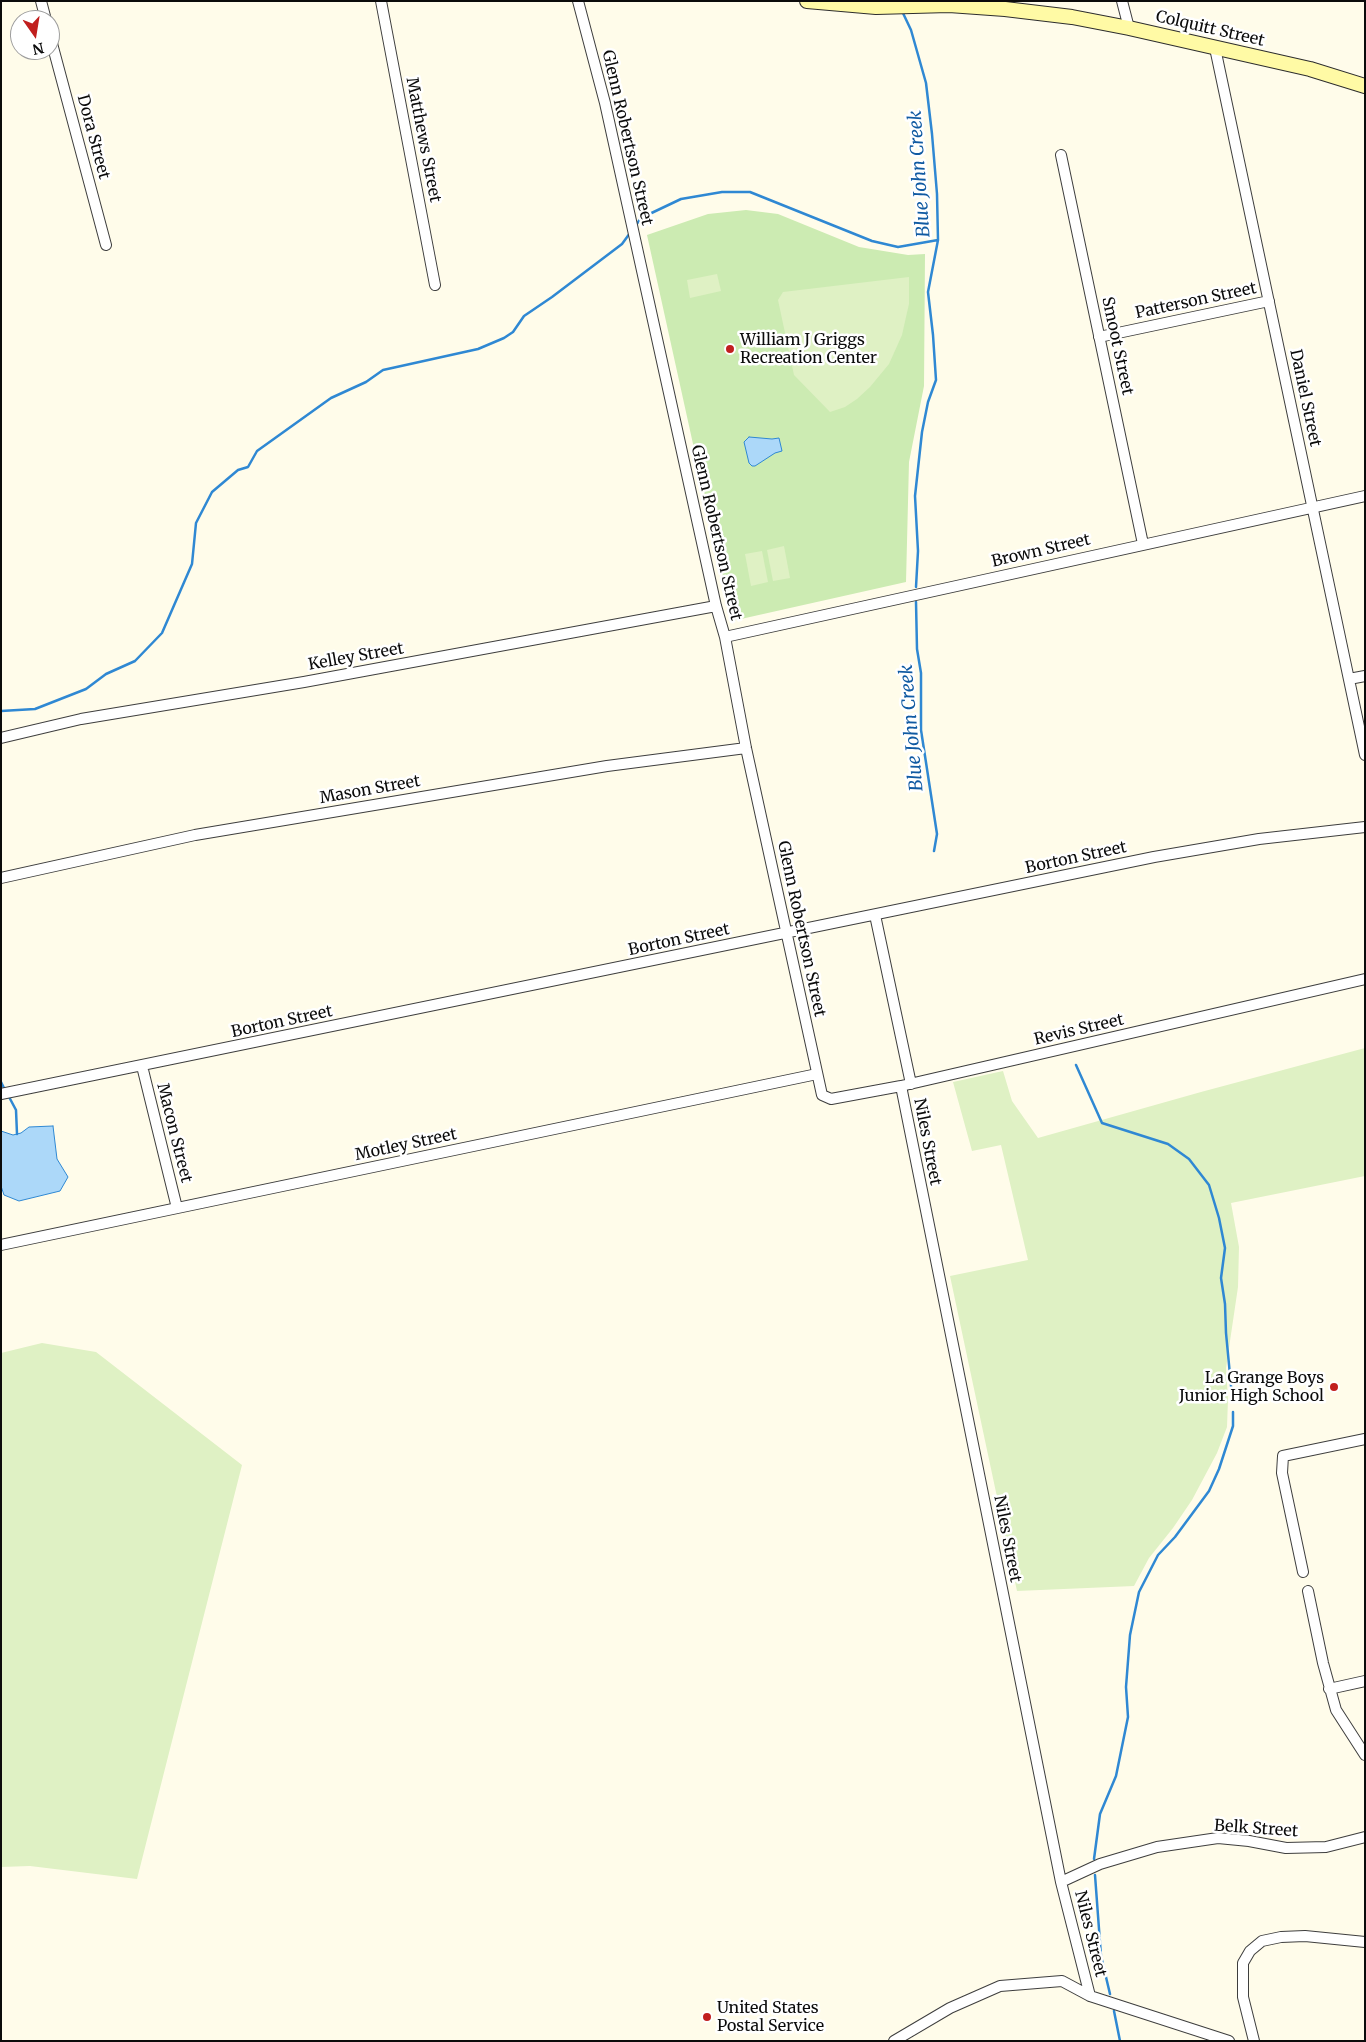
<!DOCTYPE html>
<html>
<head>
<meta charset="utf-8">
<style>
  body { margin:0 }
  #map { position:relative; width:1366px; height:2042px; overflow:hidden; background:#fffcea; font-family:Merriweather,serif }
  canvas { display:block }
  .frame { position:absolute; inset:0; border:2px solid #0b0b0b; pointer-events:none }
  .north { position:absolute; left:10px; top:10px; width:50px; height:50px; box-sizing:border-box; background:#fff; border:1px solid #9d9d9d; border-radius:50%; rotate:167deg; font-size:14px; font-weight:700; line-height:20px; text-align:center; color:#0b0b0b }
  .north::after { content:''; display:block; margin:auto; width:18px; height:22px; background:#c11f1e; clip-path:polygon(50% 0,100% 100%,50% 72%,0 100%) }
</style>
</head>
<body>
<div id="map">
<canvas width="1366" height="2042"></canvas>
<div class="frame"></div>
<div class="north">N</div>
</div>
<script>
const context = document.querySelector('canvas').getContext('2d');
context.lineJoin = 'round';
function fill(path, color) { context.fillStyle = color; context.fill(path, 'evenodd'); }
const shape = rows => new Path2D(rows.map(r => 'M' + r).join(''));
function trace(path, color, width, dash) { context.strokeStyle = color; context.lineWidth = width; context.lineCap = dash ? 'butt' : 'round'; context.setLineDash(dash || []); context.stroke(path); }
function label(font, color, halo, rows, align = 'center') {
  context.font = font + ' Merriweather,serif'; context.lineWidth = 5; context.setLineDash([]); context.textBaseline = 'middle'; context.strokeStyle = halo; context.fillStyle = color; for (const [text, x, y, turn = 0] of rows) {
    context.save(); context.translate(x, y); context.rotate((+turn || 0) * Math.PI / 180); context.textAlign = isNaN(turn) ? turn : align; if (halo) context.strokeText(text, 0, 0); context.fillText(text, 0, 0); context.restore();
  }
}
const green = shape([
  [746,210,778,214,859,247,908,255,925,254,924,386,909,462,906,582,732,621,647,235,708,214]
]);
const pitch = shape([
  [717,274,721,291,690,298,687,280],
  [909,277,909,304,906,317,902,335,889,364,870,387,857,399,845,407,830,412,794,375,778,300,783,292],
  [784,546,790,578,773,581,767,550],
  [762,551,768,582,751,586,745,554],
  [1365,1048,1365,1176,1231,1203,1239,1247,1238,1287,1226,1368,1228,1399,1227,1427,1217,1453,1192,1500,1173,1528,1149,1558,1134,1586,1017,1591,950,1276,1028,1260,1001,1145,972,1151,953,1082,1003,1071,1012,1101,1038,1138,1201,1092],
  [42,1343,96,1352,242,1465,137,1879,30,1866,1,1867,1,1353]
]);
const water = shape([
  [749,437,772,439,779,438,782,451,775,453,755,466,752,466,749,463,744,442,749,437],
  [53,1126,57,1159,68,1177,60,1191,19,1201,4,1195,1,1186,1,1131,13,1135,21,1133,29,1127,53,1126]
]);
const stream = shape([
  [902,11,911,30,926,83,932,134,937,194,938,240,928,292,933,335,936,380,928,402,922,432,915,496,918,551,916,587],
  [636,225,641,218,681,199,722,192,750,192,872,241,898,247,938,240],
  [916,602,917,649,921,673,921,730,937,834,934,851],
  [1,711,35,709,86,689,106,674,135,661,162,633,192,564,196,523,212,492,238,470,248,467,257,451,331,398,366,382,383,370,478,349,504,338,513,332,524,316,552,297,622,244,630,233],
  [1076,1065,1102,1123,1168,1144,1189,1159,1209,1185,1219,1218,1225,1248,1221,1278,1225,1304,1226,1333,1232,1396],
  [1,1082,5,1090],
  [8,1095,16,1110,17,1134],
  [1094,1859,1100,1814,1116,1776,1128,1717,1126,1687,1130,1635,1139,1592,1158,1555,1175,1537,1209,1491,1219,1469,1233,1426,1233,1412],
  [1095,1875,1101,1956,1110,1994],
  [1114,2011,1120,2041]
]);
const street = shape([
  [41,1,46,20],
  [381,1,435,285],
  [578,1,605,103,716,606,725,637,746,748,822,1095,831,1099,901,1086,1365,979],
  [1122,1,1129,28],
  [50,36,106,245],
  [1215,48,1365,755],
  [1061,155,1143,544],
  [1099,337,1269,301],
  [725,637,1365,496],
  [1349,679,1365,676],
  [1,738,81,719,304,682,716,606],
  [1,878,195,835,607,766,746,748],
  [875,915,911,1084],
  [142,1066,177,1208],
  [901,1086,1061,1882,1090,1996],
  [1,1094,1154,857,1259,839,1365,827],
  [1,1245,817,1074],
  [1303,1572,1282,1473,1283,1456,1365,1439],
  [1308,1591,1323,1663,1336,1710,1365,1755],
  [1329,1689,1365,1681],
  [1061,1882,1100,1864,1157,1847,1218,1838,1249,1841,1286,1848,1326,1847,1365,1837],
  [894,2041,950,2008,1000,1986,1062,1981,1090,1996,1229,2041],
  [1254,2041,1243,1997,1243,1963,1250,1951,1262,1941,1281,1937,1305,1936,1365,1942]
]);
const secondary = shape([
  [807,1,876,7,949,5,1005,9,1072,17,1129,28,1310,69,1365,86]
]);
const markers = [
  [730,349,5,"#c11f1e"],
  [1334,1387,5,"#c11f1e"],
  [707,2017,5,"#c11f1e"]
];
const streetNames = [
  ["Colquitt Street",1210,29,13],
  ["Dora Street",93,137,75],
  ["Glenn Robertson Street",627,138,77],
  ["Matthews Street",423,140,79],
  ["Patterson Street",1196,301,-12],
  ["Smoot Street",1117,346,78],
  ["Daniel Street",1305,398,78],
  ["Glenn Robertson Street",716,533,77],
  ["Brown Street",1041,551,-13],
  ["Kelley Street",356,657,-10],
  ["Mason Street",370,790,-10],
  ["Borton Street",1076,858,-12],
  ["Glenn Robertson Street",801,929,78],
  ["Borton Street",679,940,-12],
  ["Borton Street",282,1022,-12],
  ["Revis Street",1079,1030,-13],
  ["Macon Street",174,1133,76],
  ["Niles Street",927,1142,79],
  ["Motley Street",406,1145,-12],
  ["Niles Street",1007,1539,79],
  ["Belk Street",1256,1829,4],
  ["Niles Street",1090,1934,76]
];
const poiNames = [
  ["William J Griggs",740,340],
  ["Recreation Center",740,358],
  ["La Grange Boys",1324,1378,"right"],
  ["Junior High School",1324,1396,"right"],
  ["United States",717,2008],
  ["Postal Service",717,2026]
];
const waterNames = [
  ["Blue John Creek",920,174,-94],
  ["Blue John Creek",912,728,-95]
];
fill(green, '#ccebb2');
fill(pitch, '#dff1c4');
fill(water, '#acd8f9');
trace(water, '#2f88d3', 1);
trace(stream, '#2f88d3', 2.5);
trace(street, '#3e3e3e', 12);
trace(secondary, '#2d2d2d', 16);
trace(street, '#fff', 10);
trace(secondary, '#fffaa5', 14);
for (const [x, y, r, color] of markers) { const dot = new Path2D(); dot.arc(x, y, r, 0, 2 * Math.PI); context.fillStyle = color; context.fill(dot); trace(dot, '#fff', 2); }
label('16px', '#0b0b0b', '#fff', streetNames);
label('16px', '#0b0b0b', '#fff', poiNames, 'left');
label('italic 18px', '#105aa2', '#fff', waterNames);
</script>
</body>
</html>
